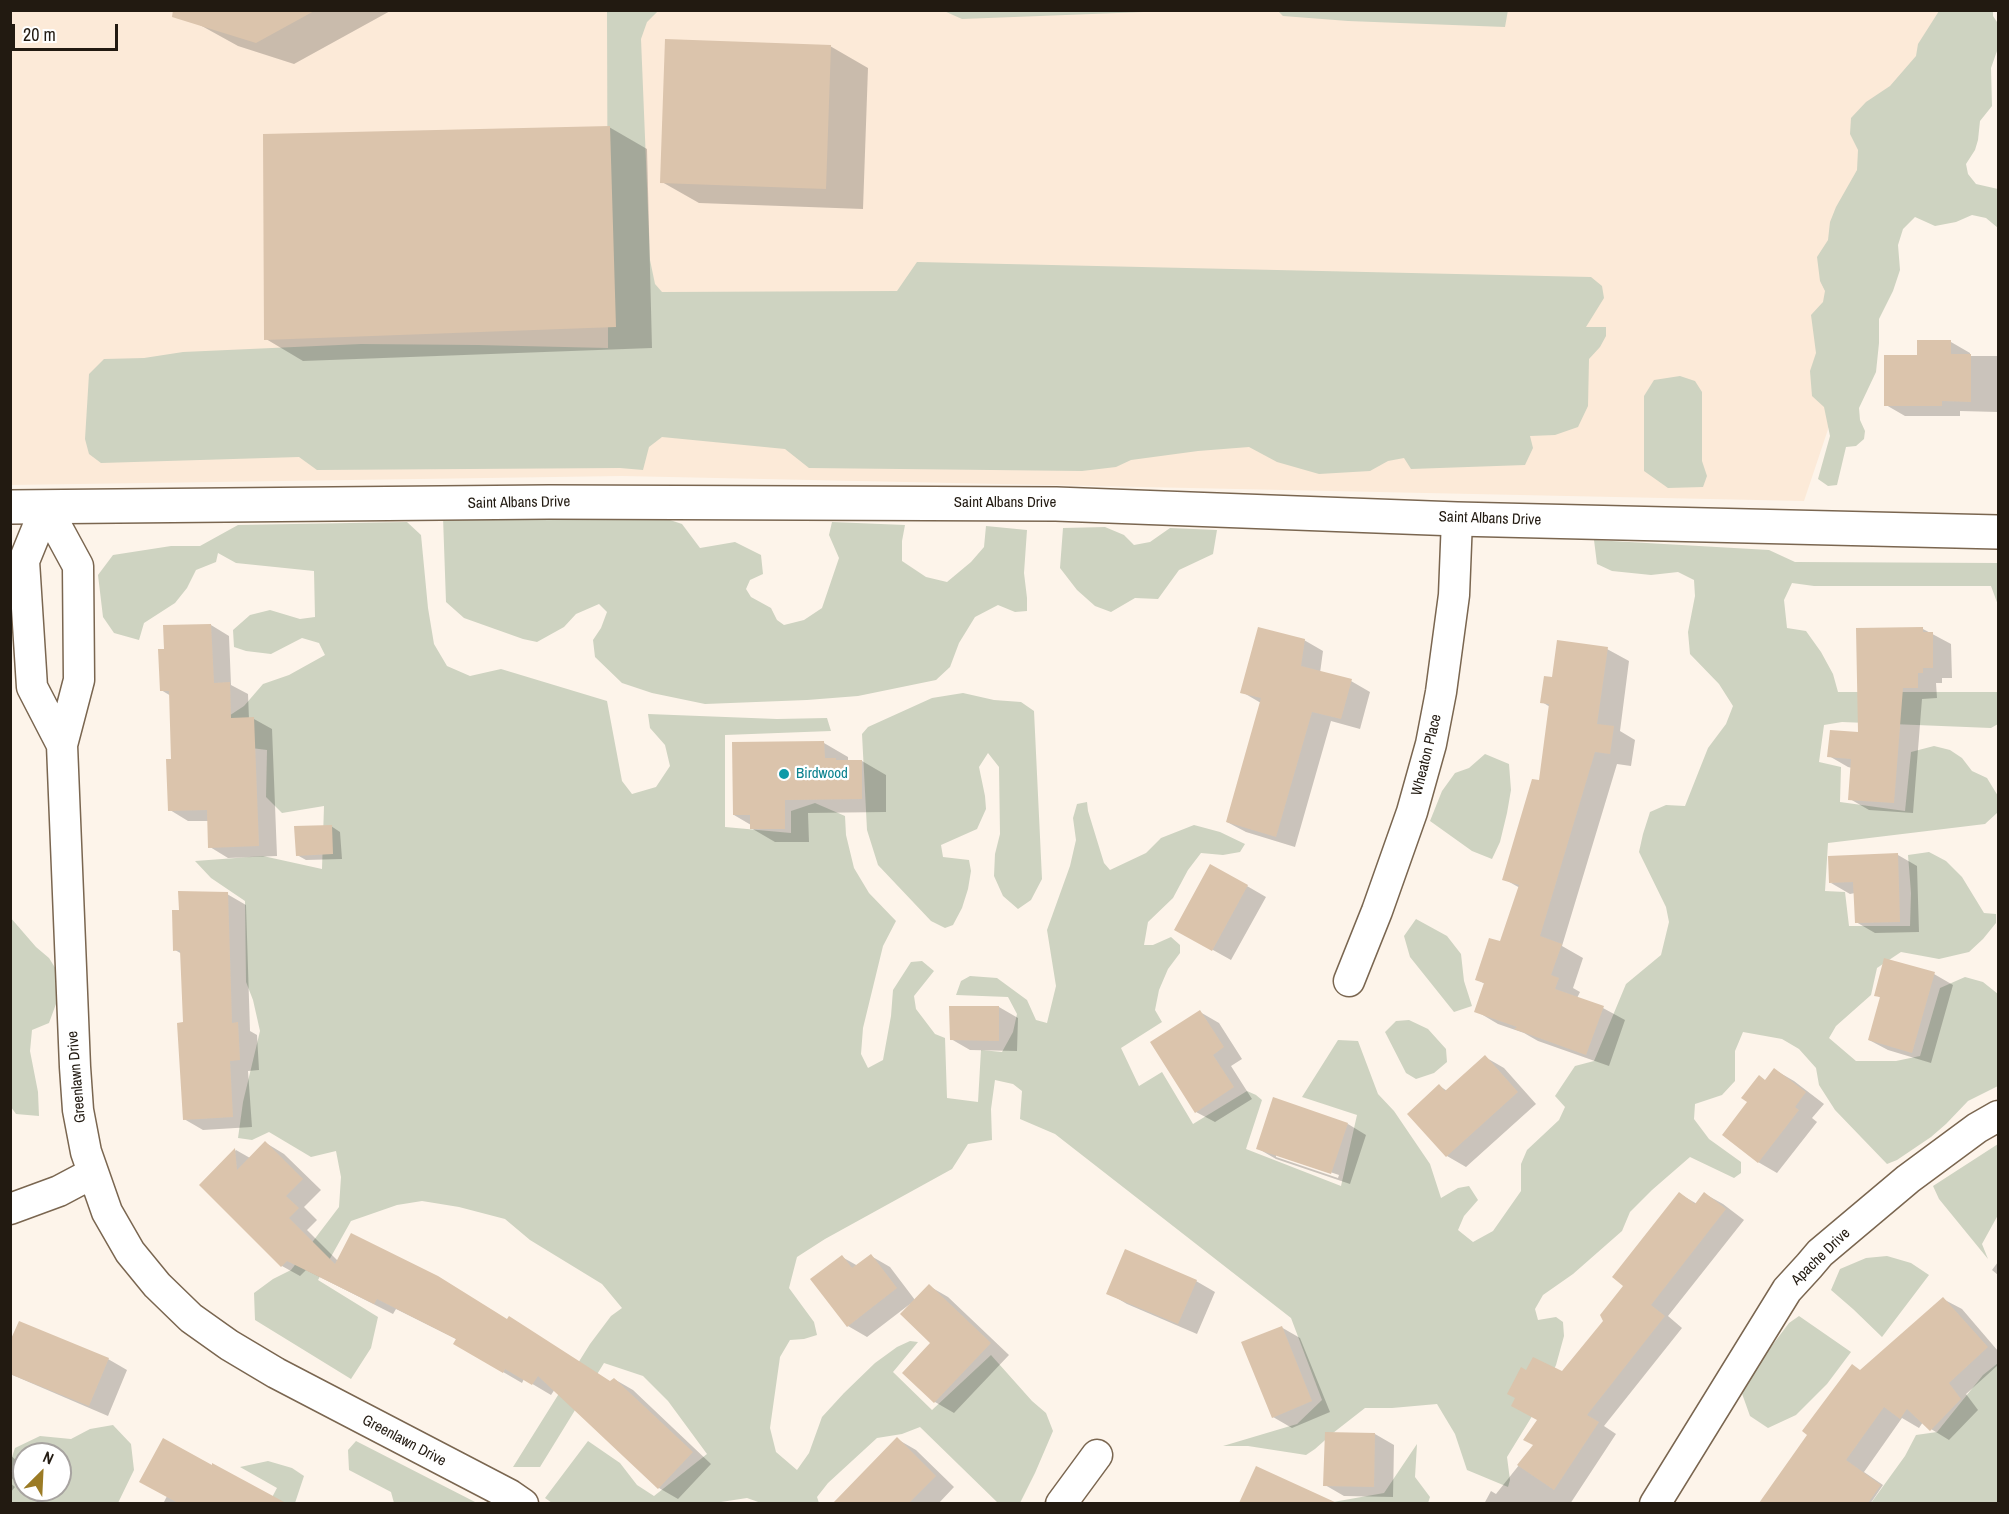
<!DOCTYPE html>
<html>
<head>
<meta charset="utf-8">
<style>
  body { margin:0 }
  #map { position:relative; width:2009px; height:1514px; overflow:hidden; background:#fdf4ea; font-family:"Archivo Narrow",sans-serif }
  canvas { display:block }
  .frame { position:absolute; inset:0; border:12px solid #221a11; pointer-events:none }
  .north { position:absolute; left:12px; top:1442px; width:60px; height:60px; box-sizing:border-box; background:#fff; border:2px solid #a7a3a0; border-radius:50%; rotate:24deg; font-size:16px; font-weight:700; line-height:24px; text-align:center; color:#221a11 }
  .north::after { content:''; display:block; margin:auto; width:21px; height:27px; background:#9b7b25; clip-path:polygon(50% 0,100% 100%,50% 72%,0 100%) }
  .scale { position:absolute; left:12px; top:24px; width:106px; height:27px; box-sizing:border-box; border:3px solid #221a11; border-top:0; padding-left:8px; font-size:18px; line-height:21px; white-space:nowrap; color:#221a11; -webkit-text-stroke:4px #fff; paint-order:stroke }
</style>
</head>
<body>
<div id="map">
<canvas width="2009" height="1514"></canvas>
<div class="frame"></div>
<div class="north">N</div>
<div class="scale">20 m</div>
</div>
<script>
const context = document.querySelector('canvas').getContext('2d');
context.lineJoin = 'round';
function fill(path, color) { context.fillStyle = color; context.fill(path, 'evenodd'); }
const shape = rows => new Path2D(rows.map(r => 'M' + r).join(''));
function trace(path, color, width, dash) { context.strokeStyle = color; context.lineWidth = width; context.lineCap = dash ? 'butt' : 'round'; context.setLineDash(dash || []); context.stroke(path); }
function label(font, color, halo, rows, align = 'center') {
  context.font = font + ' "Archivo Narrow",sans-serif'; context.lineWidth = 4.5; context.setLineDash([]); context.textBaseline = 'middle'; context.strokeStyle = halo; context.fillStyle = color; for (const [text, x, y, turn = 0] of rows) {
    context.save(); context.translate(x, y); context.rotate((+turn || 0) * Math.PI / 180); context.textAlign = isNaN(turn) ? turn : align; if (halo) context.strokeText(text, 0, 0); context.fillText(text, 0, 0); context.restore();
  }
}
const built = shape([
  [10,11,1968,11,1804,501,622,476,11,485]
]);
const green = shape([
  [1508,10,1505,27,1348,21,1283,16,1278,11],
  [607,11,658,11,647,22,641,39,650,260,655,284,662,292,897,291,917,262,1591,277,1602,286,1604,298,1586,327,1606,327,1606,336,1600,347,1589,359,1588,406,1578,427,1555,435,1530,436,1533,448,1525,465,1411,469,1404,458,1388,461,1370,471,1319,474,1277,462,1249,447,1198,451,1131,460,1116,467,1082,471,809,468,785,449,662,437,649,447,643,470,620,468,317,470,299,457,101,463,89,454,85,439,89,374,104,359,144,358,183,352,361,344,478,345,608,348],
  [944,11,1145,11,1144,12,962,19],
  [1939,11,1993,11,1993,16,1997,22,1997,51,1991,68,1992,106,1980,121,1978,140,1975,150,1966,164,1968,174,1976,184,1998,189,1998,228,1986,218,1972,215,1956,222,1935,226,1915,217,1903,229,1898,245,1900,270,1893,291,1879,319,1879,343,1876,372,1859,408,1860,420,1865,431,1864,439,1856,446,1846,447,1837,485,1828,486,1818,479,1830,436,1824,407,1812,396,1810,371,1816,353,1811,315,1823,302,1825,291,1820,281,1817,257,1828,240,1830,222,1836,207,1857,170,1858,150,1850,134,1851,118,1866,102,1890,86,1916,56,1918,44],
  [1680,376,1695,381,1702,392,1702,461,1707,476,1703,487,1668,488,1644,471,1644,396,1654,380],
  [658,516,682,524,700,548,735,542,761,555,763,574,750,580,746,589,751,597,771,608,777,620,784,625,804,620,822,608,839,558,829,535,832,522,905,525,902,541,902,561,926,577,947,582,971,562,984,547,986,526,1027,530,1024,573,1027,598,1027,611,1015,612,998,605,975,617,959,643,950,667,936,680,858,696,807,700,705,704,652,693,622,683,595,657,593,640,601,628,607,612,599,604,576,614,564,627,537,642,523,639,464,618,446,602,443,517],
  [407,522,421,535,428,608,434,644,447,666,470,676,501,669,607,701,622,781,632,794,656,787,670,766,665,745,650,728,648,714,777,719,827,718,831,731,725,735,725,827,791,833,791,811,815,803,845,816,846,835,854,868,869,893,896,921,883,946,863,1028,861,1054,868,1068,883,1060,891,1016,893,990,911,962,922,961,934,971,914,996,916,1009,935,1034,945,1038,947,1098,978,1102,981,1050,1002,1052,1013,1032,1017,1014,1008,997,956,995,961,981,970,976,997,978,1027,1000,1036,1020,1047,1023,1056,986,1047,930,1070,866,1076,840,1073,818,1077,804,1087,802,1088,811,1104,863,1110,870,1146,853,1161,838,1194,825,1220,832,1245,844,1240,852,1223,855,1201,853,1188,870,1173,898,1148,922,1144,945,1153,945,1171,937,1180,945,1180,953,1168,969,1159,990,1155,1010,1162,1022,1121,1048,1139,1086,1162,1072,1193,1124,1247,1091,1256,1095,1262,1100,1246,1149,1341,1186,1357,1115,1302,1097,1338,1040,1358,1041,1378,1094,1394,1111,1430,1164,1441,1198,1458,1188,1469,1186,1478,1200,1464,1216,1458,1230,1473,1242,1493,1231,1521,1191,1521,1164,1527,1150,1559,1120,1565,1107,1555,1096,1575,1066,1594,1061,1626,984,1661,955,1669,922,1666,907,1639,852,1643,834,1650,812,1666,805,1685,806,1708,748,1726,724,1733,706,1719,684,1690,654,1688,632,1695,596,1694,580,1678,572,1651,575,1612,571,1597,564,1594,540,1769,550,1795,562,1998,563,1998,605,1991,586,1814,586,1792,583,1784,600,1787,628,1806,631,1821,652,1833,674,1838,692,1998,692,1998,724,1991,728,1842,722,1824,725,1819,762,1841,767,1840,802,1905,811,1911,752,1934,746,1950,750,1962,758,1972,771,1987,778,1998,796,1997,813,1985,824,1828,843,1825,891,1845,892,1849,926,1910,926,1911,893,1908,855,1929,852,1946,861,1962,877,1984,913,1996,914,1996,923,1983,939,1969,952,1939,959,1901,952,1877,968,1871,995,1836,1026,1829,1038,1856,1061,1896,1061,1920,1056,1940,988,1965,977,1983,982,1998,994,1998,1086,1968,1101,1946,1124,1931,1137,1897,1160,1887,1164,1835,1110,1819,1085,1816,1068,1799,1049,1782,1039,1743,1032,1735,1051,1735,1081,1722,1095,1695,1104,1694,1119,1709,1139,1741,1162,1741,1173,1734,1178,1690,1157,1652,1190,1630,1212,1622,1231,1573,1274,1543,1295,1535,1309,1538,1320,1556,1317,1563,1322,1564,1336,1556,1365,1534,1413,1507,1457,1510,1480,1508,1487,1467,1470,1455,1434,1437,1404,1392,1408,1365,1408,1333,1433,1315,1449,1306,1455,1248,1446,1223,1446,1297,1424,1322,1400,1291,1318,1055,1134,1020,1119,1022,1091,1013,1084,995,1080,991,1109,992,1140,968,1144,952,1169,825,1239,797,1257,789,1288,814,1322,817,1335,804,1339,790,1340,780,1357,770,1428,776,1452,797,1470,809,1453,822,1417,844,1393,875,1363,897,1347,910,1341,918,1342,893,1372,932,1410,991,1355,1032,1401,1046,1413,1053,1431,1035,1473,1020,1503,998,1503,920,1427,902,1434,877,1438,828,1483,817,1497,819,1503,761,1503,747,1498,708,1504,552,1503,545,1498,588,1441,620,1463,637,1485,654,1496,707,1454,668,1401,643,1376,604,1363,540,1467,513,1467,590,1344,611,1316,622,1308,602,1284,530,1240,505,1219,459,1207,422,1201,397,1205,351,1221,318,1280,378,1317,371,1348,351,1379,255,1320,254,1293,273,1279,291,1270,339,1207,341,1177,336,1151,311,1157,269,1132,252,1140,238,1138,243,1102,260,1031,253,1000,246,982,245,901,211,878,195,861,263,856,322,869,324,806,282,813,266,797,267,750,243,747,215,725,244,706,263,684,289,675,325,655,319,643,302,638,271,654,246,651,234,647,233,630,250,615,270,610,300,619,315,617,314,571,236,563,218,553,216,562,196,570,187,588,175,603,144,623,139,640,114,633,103,617,98,575,113,555,171,546,200,546,238,525],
  [1105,527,1124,535,1134,545,1150,542,1170,528,1217,530,1213,554,1179,570,1158,599,1135,598,1111,612,1095,606,1077,590,1060,568,1063,528],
  [963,693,994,700,1021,702,1034,711,1042,879,1031,900,1018,909,1003,896,994,876,995,854,1000,834,999,767,988,753,979,767,985,796,986,809,977,829,941,845,943,857,969,860,971,871,968,889,962,908,953,925,945,928,931,921,878,865,867,830,862,734,868,727,932,698],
  [1485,754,1509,764,1511,790,1507,813,1500,842,1492,859,1472,851,1430,821,1442,791,1455,773,1469,768],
  [10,917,36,947,49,958,59,974,56,1004,49,1023,32,1030,30,1051,38,1092,39,1116,16,1114,11,1107],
  [1416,919,1447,936,1461,954,1464,981,1472,1006,1454,1012,1410,957,1404,936],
  [1409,1020,1428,1029,1446,1049,1447,1062,1434,1073,1416,1079,1406,1073,1385,1032,1396,1021],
  [1998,1144,1998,1215,1982,1244,1988,1259,1939,1199,1933,1186],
  [1887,1256,1911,1263,1929,1275,1882,1337,1853,1309,1831,1290,1840,1269,1866,1258],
  [1799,1316,1851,1352,1827,1384,1796,1415,1768,1428,1750,1416,1740,1388,1789,1323],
  [1998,1363,1998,1503,1871,1503,1905,1456,1916,1435,1937,1432,1983,1375],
  [113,1425,131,1444,134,1470,118,1503,11,1503,11,1460,15,1448,40,1436,71,1439,90,1429],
  [24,1454,60,1454,60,1490,24,1490],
  [356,1441,477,1503,394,1503,391,1492,349,1470,348,1450],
  [1417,1444,1415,1477,1430,1497,1428,1503,1332,1504,1333,1502,1384,1493],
  [268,1461,292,1468,304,1476,295,1503,269,1503,277,1488,240,1467]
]);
const shadow = shape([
  [192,10,392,10,294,64,238,46,200,25],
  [830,46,868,68,863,209,699,203,662,182],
  [609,127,647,149,652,348,303,361,266,339],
  [1951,342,1970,353,1970,356,1998,356,1998,412,1960,411,1960,416,1905,416,1886,405,1918,356],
  [211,625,229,636,231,685,248,694,249,719,254,719,272,729,277,856,228,858,210,847,209,821,188,821,170,810,173,761,171,696,161,690,166,650],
  [1923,629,1951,644,1952,678,1942,678,1942,683,1936,683,1937,698,1922,699,1913,813,1869,810,1850,799,1852,768,1848,767,1829,756,1859,733],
  [1304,640,1323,651,1320,673,1351,681,1370,692,1360,729,1331,721,1295,847,1246,832,1227,822,1261,703,1242,692],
  [1607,649,1629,661,1620,731,1635,740,1631,766,1617,764,1562,946,1583,958,1573,988,1580,992,1577,998,1603,1008,1625,1020,1609,1066,1538,1041,1524,1033,1498,1024,1476,1011,1485,984,1476,979,1501,943,1520,888,1504,879,1540,782,1550,707,1542,702,1553,679],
  [824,743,848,757,848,762,862,761,886,775,886,812,808,813,809,842,775,842,751,828,751,825,734,815],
  [331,826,340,832,342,859,306,860,297,855],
  [1898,855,1917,866,1919,932,1875,933,1856,922,1855,893,1850,894,1831,883],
  [1247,886,1266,897,1231,960,1195,940],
  [227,894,246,905,250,1031,257,1035,259,1070,248,1071,252,1127,203,1130,184,1119,184,1024,182,954,175,950,181,911],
  [1934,974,1953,985,1931,1063,1888,1050,1869,1040,1881,998,1876,995],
  [999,1007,1018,1018,1017,1051,970,1050,951,1039],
  [1200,1012,1219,1023,1242,1059,1231,1066,1252,1099,1215,1122,1196,1112],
  [1485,1057,1504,1068,1536,1104,1466,1167,1447,1156,1440,1086,1447,1091],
  [1775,1070,1794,1081,1824,1104,1812,1118,1817,1122,1777,1173,1758,1162,1766,1081],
  [1348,1124,1366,1135,1350,1184,1276,1159,1257,1148],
  [1276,1154,1339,1175,1338,1178,1276,1157],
  [266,1143,284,1154,321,1190,304,1207,317,1220,307,1230,338,1261,611,1382,614,1379,633,1390,711,1464,678,1499,659,1488,555,1389,551,1395,524,1379,522,1383,455,1344,458,1340,396,1309,393,1314,306,1270,300,1276,282,1266,201,1185,236,1150,250,1158],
  [1680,1194,1697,1204,1705,1194,1723,1204,1744,1220,1668,1316,1682,1328,1604,1426,1616,1434,1570,1504,1484,1504,1491,1491,1496,1494,1535,1445,1539,1420,1527,1372,1563,1373,1605,1321],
  [871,1256,890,1267,915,1300,929,1286,948,1297,1009,1355,954,1413,935,1402,905,1373,932,1343,910,1304,867,1337,848,1326,842,1257,858,1266],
  [1998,1262,1998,1275,1992,1270],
  [1196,1281,1215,1292,1197,1334,1127,1304,1108,1293],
  [1943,1299,1962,1309,1998,1351,1998,1365,1966,1394,1978,1410,1949,1440,1931,1429,1923,1422,1919,1428,1902,1418,1864,1472,1883,1485,1870,1504,1761,1504,1809,1435,1861,1371],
  [1281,1327,1300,1338,1330,1412,1292,1428,1273,1417],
  [108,1359,127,1370,108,1416,10,1374],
  [1375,1434,1394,1445,1393,1497,1344,1496,1325,1485],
  [897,1439,916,1450,954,1487,938,1504,851,1504,843,1495],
  [10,1455,23,1466,10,1482],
  [1257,1468,1318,1496,1331,1504,1240,1504],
  [10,1483,15,1487,10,1493],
  [263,1492,281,1503,163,1504,167,1496]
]);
const building = shape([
  [173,10,316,10,256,43,172,17],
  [665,39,831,45,826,189,660,183],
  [610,126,616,327,264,340,263,134],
  [1917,340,1951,340,1951,354,1971,354,1971,402,1942,401,1942,406,1884,406,1884,355,1917,355],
  [211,624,214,683,230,682,231,718,254,717,259,846,208,848,207,810,168,811,166,759,171,759,169,691,160,691,158,649,164,649,163,625],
  [1258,627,1305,639,1301,666,1352,679,1341,719,1312,712,1276,837,1226,822,1261,698,1240,693],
  [1923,627,1923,632,1933,632,1933,668,1923,668,1923,673,1918,673,1918,688,1903,688,1894,803,1848,800,1851,759,1827,757,1830,730,1858,732,1856,628],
  [1557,640,1608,647,1597,724,1614,726,1610,754,1595,752,1540,936,1562,944,1551,975,1559,978,1555,989,1604,1006,1586,1055,1514,1029,1517,1027,1474,1012,1484,983,1475,980,1489,938,1500,941,1519,885,1502,880,1532,779,1539,780,1549,704,1540,703,1544,676,1552,677],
  [824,741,825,758,836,758,836,760,862,760,862,799,785,800,785,829,750,829,750,815,733,815,732,742],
  [332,825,333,854,296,856,294,826],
  [1898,853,1900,922,1855,923,1853,882,1829,883,1828,856],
  [1210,864,1248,885,1212,951,1174,930],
  [178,891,228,892,232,1023,238,1022,240,1060,230,1061,233,1117,183,1120,177,1023,183,1022,180,950,173,951,172,910,179,910],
  [1884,958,1935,972,1912,1053,1868,1040,1880,997,1874,996],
  [949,1006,999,1006,999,1041,950,1040],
  [1200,1010,1224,1047,1213,1055,1234,1087,1195,1113,1150,1042],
  [1485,1055,1518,1092,1446,1157,1407,1114,1439,1084,1445,1091],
  [1774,1068,1806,1092,1795,1107,1799,1110,1758,1163,1722,1135,1747,1102,1741,1098,1759,1075,1765,1080],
  [1273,1097,1348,1123,1331,1174,1256,1149],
  [265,1141,303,1179,286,1196,299,1208,289,1218,335,1264,351,1233,438,1276,507,1319,509,1316,610,1381,614,1378,693,1452,658,1489,538,1376,532,1385,505,1369,503,1373,453,1344,456,1339,377,1299,374,1304,287,1261,281,1267,199,1185,235,1148,237,1170],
  [1679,1192,1695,1204,1704,1192,1726,1209,1651,1305,1665,1316,1587,1415,1599,1422,1554,1490,1517,1465,1533,1445,1523,1440,1537,1420,1511,1406,1515,1398,1507,1394,1521,1367,1526,1370,1533,1357,1562,1371,1603,1321,1600,1315,1623,1286,1612,1277],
  [1125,1249,1197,1280,1178,1324,1106,1294],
  [871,1254,897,1288,847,1327,810,1279,842,1255,852,1268],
  [929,1284,991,1343,934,1403,902,1373,930,1343,900,1314],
  [1943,1297,1988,1347,1949,1383,1961,1399,1930,1431,1907,1409,1900,1419,1884,1407,1846,1460,1881,1485,1868,1503,1759,1503,1807,1435,1802,1431,1852,1364,1860,1370],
  [19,1321,109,1358,89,1406,10,1374,10,1341],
  [1282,1326,1312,1401,1272,1418,1241,1342],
  [1325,1432,1375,1433,1374,1487,1323,1486],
  [897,1437,936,1476,909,1503,833,1503],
  [163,1438,212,1465,212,1463,286,1503,178,1503,139,1482],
  [1256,1466,1337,1503,1239,1503]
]);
const minor = shape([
  [46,507,78,566,79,680,62,745,75,1067,78,1110,86,1152,107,1212,130,1252,157,1285,191,1318,229,1345,276,1373,510,1495,523,1504],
  [46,507,24,561,32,687,62,745],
  [1349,981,1377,911,1412,812,1431,744,1441,692,1454,595,1457,519],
  [10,1209,59,1191,93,1173],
  [1061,1504,1097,1455],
  [1655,1504,1787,1290,1809,1266,1820,1253,1908,1179,1977,1128,1998,1116]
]);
const tertiary = shape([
  [10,507,549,502,1056,504,1457,519,1998,532]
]);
const markers = [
  [784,774,6,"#0f9aa8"]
];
const streetNames = [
  ["Saint Albans Drive",519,503,-1],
  ["Saint Albans Drive",1005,503],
  ["Saint Albans Drive",1490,519,2],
  ["Wheaton Place",1427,755,-76],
  ["Greenlawn Drive",77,1077,-95],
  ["Apache Drive",1821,1257,-44],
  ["Greenlawn Drive",404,1441,28]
];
const cultureNames = [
  ["Birdwood",796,774]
];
fill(built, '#fcead8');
fill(green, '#ced3c1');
fill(shadow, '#0003');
fill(building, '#dbc4ac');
trace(minor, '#7a6650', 33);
trace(tertiary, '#7a6650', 36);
trace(minor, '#fff', 30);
trace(tertiary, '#fff', 33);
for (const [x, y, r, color] of markers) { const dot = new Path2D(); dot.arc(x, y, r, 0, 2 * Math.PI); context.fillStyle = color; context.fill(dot); trace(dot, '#fff', 2); }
label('15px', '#221a11', '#fff', streetNames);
label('15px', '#0d838f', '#fff', cultureNames, 'left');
</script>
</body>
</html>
